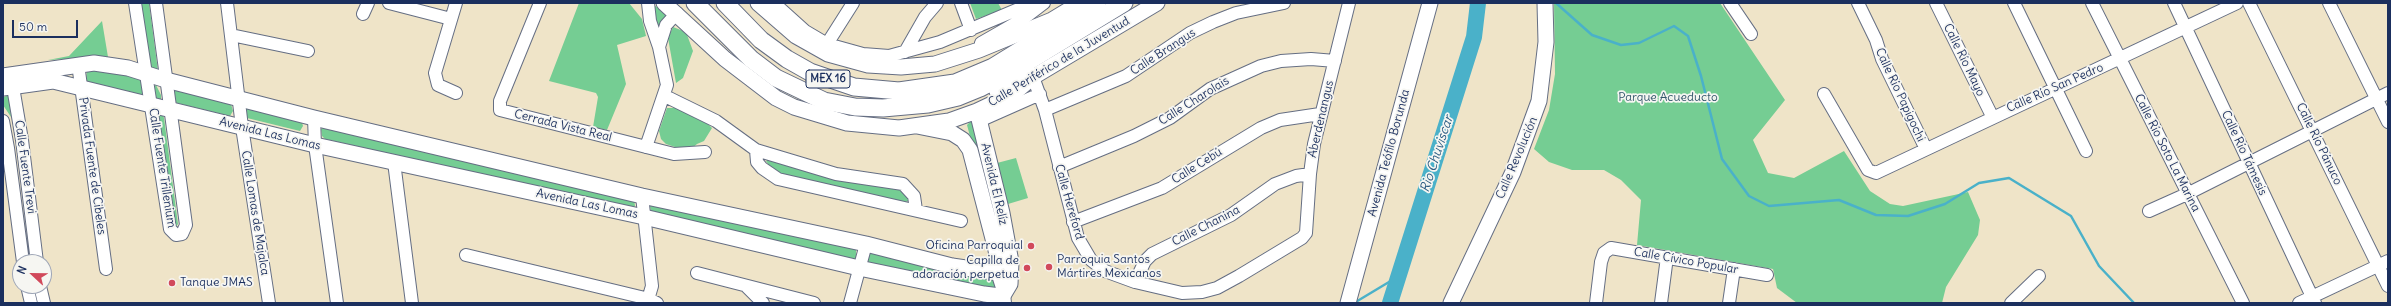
<!DOCTYPE html>
<html>
<head>
<meta charset="utf-8">
<style>
  body { margin:0 }
  #map { position:relative; width:2391px; height:306px; overflow:hidden; background:#efe4c8; font-family:Delius,sans-serif }
  canvas { display:block }
  .frame { position:absolute; inset:0; border:4px solid #1b2f5e; pointer-events:none }
  .north { position:absolute; left:12px; top:254px; width:40px; height:40px; box-sizing:border-box; background:#f6f6f2; border:1px solid #9ea6b7; border-radius:50%; rotate:292deg; font-size:11px; font-weight:700; line-height:16px; text-align:center; color:#1b2f5e }
  .north::after { content:''; display:block; margin:auto; width:14px; height:18px; background:#d1495b; clip-path:polygon(50% 0,100% 100%,50% 72%,0 100%) }
  .scale { position:absolute; left:12px; top:20px; width:66px; height:18px; box-sizing:border-box; border:2px solid #1b2f5e; border-top:0; padding-left:5px; font-size:12px; line-height:14px; white-space:nowrap; color:#1b2f5e; -webkit-text-stroke:3px #f6f6f2; paint-order:stroke }
</style>
</head>
<body>
<div id="map">
<canvas width="2391" height="306"></canvas>
<div class="frame"></div>
<div class="north">N</div>
<div class="scale">50 m</div>
</div>
<script>
const context = document.querySelector('canvas').getContext('2d');
context.lineJoin = 'round';
function fill(path, color) { context.fillStyle = color; context.fill(path, 'evenodd'); }
const shape = rows => new Path2D(rows.map(r => 'M' + r).join(''));
function trace(path, color, width, dash) { context.strokeStyle = color; context.lineWidth = width; context.lineCap = dash ? 'butt' : 'round'; context.setLineDash(dash || []); context.stroke(path); }
function label(font, color, halo, rows, align = 'center') {
  context.font = font + ' Delius,sans-serif'; context.lineWidth = 3.5; context.setLineDash([]); context.textBaseline = 'middle'; context.strokeStyle = halo; context.fillStyle = color; for (const [text, x, y, turn = 0] of rows) {
    context.save(); context.translate(x, y); context.rotate((+turn || 0) * Math.PI / 180); context.textAlign = isNaN(turn) ? turn : align; if (halo) context.strokeText(text, 0, 0); context.fillText(text, 0, 0); context.restore();
  }
}
const green = shape([
  [139,3,149,3,158,71,149,71],
  [579,3,629,3,642,19,646,36,617,45,626,84,607,130,593,127,598,97,596,93,549,81],
  [970,3,998,3,1002,10,976,19],
  [1554,3,1720,3,1785,100,1753,140,1768,173,1794,178,1844,151,1870,191,1890,204,1903,206,1968,192,1980,220,1978,235,1946,287,1942,303,1797,303,1777,288,1773,269,1637,245,1641,200,1621,180,1604,170,1572,170,1549,162,1534,149,1549,110,1555,74],
  [655,6,664,10,668,15,659,30,652,10],
  [102,21,108,57,48,60,69,56],
  [673,27,686,32,693,51,683,78,676,83,668,38],
  [87,68,141,74,144,93,140,96,86,82],
  [156,85,161,95,161,100,157,101,152,87],
  [175,89,231,104,233,111,230,116,177,103,174,99],
  [8,95,10,104,11,117,3,105,4,97],
  [247,107,301,119,303,126,300,131,247,118,245,115],
  [667,108,677,108,699,115,712,128,704,141,697,144,690,150,684,150,666,144,661,139,659,131],
  [158,114,163,115,164,118,178,224,176,227,174,227],
  [971,121,974,122,1008,253,1002,258,967,125],
  [325,127,634,199,635,206,632,208,325,139,322,136,321,129],
  [1016,158,1028,198,1008,204,997,163],
  [769,159,839,181,897,186,903,188,909,200,906,202,776,175,766,161],
  [652,203,852,248,856,250,856,260,651,212,650,206],
  [871,253,991,279,996,282,997,289,868,263,868,255]
]);
const stream = shape([
  [1556,3,1592,35,1621,45,1639,43,1674,26,1688,36,1701,76,1722,159,1749,196,1769,206,1839,200,1876,215,1908,216,1945,204,1979,183,2009,178,2071,216,2099,266,2134,303],
  [1354,303,1399,276]
]);
const river = shape([
  [1390,303,1474,37,1478,3]
]);
const minor = shape([
  [135,3,170,229,176,235,182,234,186,225,156,3],
  [227,3,242,127,269,303],
  [389,3,451,19],
  [540,3,500,101,500,110,674,154,705,152],
  [774,3,805,31,827,44,863,54,889,56,940,42,1033,3],
  [961,3,971,30],
  [1730,3,1751,34],
  [1858,3,1876,40,1882,59,1926,149],
  [1936,3,1992,116],
  [2014,3,2086,151],
  [2092,3,2243,303],
  [2174,3,2315,303],
  [2249,3,2388,286],
  [2329,3,2388,122],
  [363,14,368,3],
  [231,35,308,51],
  [981,43,1023,19,1044,3],
  [827,44,853,3],
  [659,47,666,25,677,13],
  [905,52,925,17,937,3],
  [78,64,106,269],
  [1033,77,1045,110,1078,238,1091,260,1105,271,1135,282,1182,293,1202,292,1217,288,1239,276,1302,238,1306,233,1310,174,1314,144,1349,3],
  [9,80,13,87,22,140,37,262],
  [456,93,438,85,435,73,456,3],
  [1824,94,1868,170,1876,173,2237,3],
  [665,96,716,121,756,150,836,174,903,184,914,196,916,210],
  [1045,110,1126,76,1190,33,1213,22,1236,13,1284,3],
  [314,118,315,145,337,303],
  [3,121,8,148,23,262],
  [979,121,1040,94],
  [646,147,667,85,659,47,650,21,648,3],
  [756,150,757,162,762,168,778,179,961,221],
  [394,162,412,303],
  [1059,167,1134,136,1170,118,1210,89,1261,66,1281,61,1311,59,1335,61],
  [642,196,652,286,647,303],
  [2149,211,2187,194,2388,93],
  [1073,222,1162,188,1261,128,1280,120,1320,114],
  [466,255,649,299,657,303],
  [996,269,1004,294,1005,303],
  [697,273,814,303],
  [1135,282,1145,261,1152,254,1231,215,1275,184,1296,176,1310,174],
  [27,286,31,303],
  [40,286,44,303],
  [747,287,763,303],
  [850,303,866,244],
  [1596,303,1601,262,1604,253,1611,248,1767,275],
  [1661,303,1667,257],
  [1729,303,1734,269],
  [2011,303,2039,276],
  [2299,303,2388,261]
]);
const major = shape([
  [664,3,725,59,776,98,794,107,847,123,899,128,949,121,977,111,1013,94,1033,77,1157,3],
  [758,3,796,36,828,54,868,65,901,67,935,64,979,50,1052,20,1080,3],
  [3,76,94,63,128,68,166,80,314,118,642,196,866,244,952,266,993,272,998,262,996,250,970,150,963,140,952,133,917,126],
  [3,88,53,81,315,145,644,217,859,268,984,294,1000,296,1004,294,1010,284,1011,262,1002,213,977,111],
  [1348,303,1430,3],
  [1451,303,1513,172,1539,101,1546,42,1545,3]
]);
const highway = shape([
  [695,3,751,59,776,78,824,101,855,107,883,108,928,104,958,97,980,88,1016,69,1124,3],
  [725,3,761,40,787,59,810,72,854,87,899,91,955,83,993,67,1097,3],
  [998,91,1017,82,1033,77]
]);
const markers = [
  [1031,246,4,"#d1495b"],
  [1049,267,4,"#d1495b"],
  [1027,268,4,"#d1495b"],
  [172,283,4,"#d1495b"]
];
const shields = [
  [828,79,44]
];
const shieldNames = [
  ["MEX 16",828,79]
];
const streetNames = [
  ["Calle Brangus",1163,52,-33],
  ["Calle Río Mayo",1964,60,64],
  ["Calle Periférico de la Juventud",1059,62,-31],
  ["Calle Río San Pedro",2055,88,-24],
  ["Calle Río Papigochi",1900,95,65],
  ["Calle Charolais",1194,101,-32],
  ["Aberdenangus",1321,119,-77],
  ["Cerrada Vista Real",563,126,14],
  ["Avenida Las Lomas",270,134,14],
  ["Calle Río Pánuco",2319,144,64],
  ["Avenida Teófilo Borunda",1389,153,-75],
  ["Calle Río Soto La Marina",2167,153,63],
  ["Calle Río Támesis",2244,153,65],
  ["Calle Revolución",1517,158,-67],
  ["Privada Fuente de Cibeles",92,166,82],
  ["Calle Cebú",1197,166,-32],
  ["Calle Fuente Trevi",25,167,82],
  ["Calle Fuente Trillenium",162,168,81],
  ["Avenida El Relíz",994,184,77],
  ["Calle Hereford",1069,202,74],
  ["Avenida Las Lomas",587,204,12],
  ["Calle Lomas de Majalca",255,213,81],
  ["Calle Chanina",1206,226,-27],
  ["Calle Cívico Popular",1686,261,10]
];
const parkNames = [
  ["Parque Acueducto",1668,98]
];
const poiNames = [
  ["Oficina Parroquial",1023,246],
  ["Parroquia Santos",1057,260,"left"],
  ["Mártires Mexicanos",1057,274,"left"],
  ["Capilla de",1019,261],
  ["adoración perpetua",1019,275],
  ["Tanque JMAS",180,283,"left"]
];
const waterNames = [
  ["Rio Chuviscar",1437,154,-72]
];
fill(green, '#75cd93');
trace(stream, '#4ab1c9', 2.5);
trace(river, '#4ab1c9', 16);
trace(minor, '#656e83', 14);
trace(major, '#656e83', 17);
trace(highway, '#656e83', 19);
trace(minor, '#fff', 12);
trace(major, '#fff', 15);
trace(highway, '#fff', 17);
for (const [x, y, r, color] of markers) { const dot = new Path2D(); dot.arc(x, y, r, 0, 2 * Math.PI); context.fillStyle = color; context.fill(dot); trace(dot, '#f6f6f2', 1.5); }
for (const [x, y, w] of shields) { const box = new Path2D(); box.roundRect(x - w / 2, y - 9, w, 18, 3); context.fillStyle = '#f6f6f2'; context.fill(box); trace(box, '#1b2f5e', 1); }
label('bold 11px', '#1b2f5e', null, shieldNames);
label('12px', '#1b2f5e', '#f6f6f2', streetNames);
label('12px', '#32566b', '#f6f6f2', parkNames);
label('12px', '#1b2f5e', '#f6f6f2', poiNames, 'right');
label('italic 13px', '#2b5c83', '#f6f6f2', waterNames);
</script>
</body>
</html>
